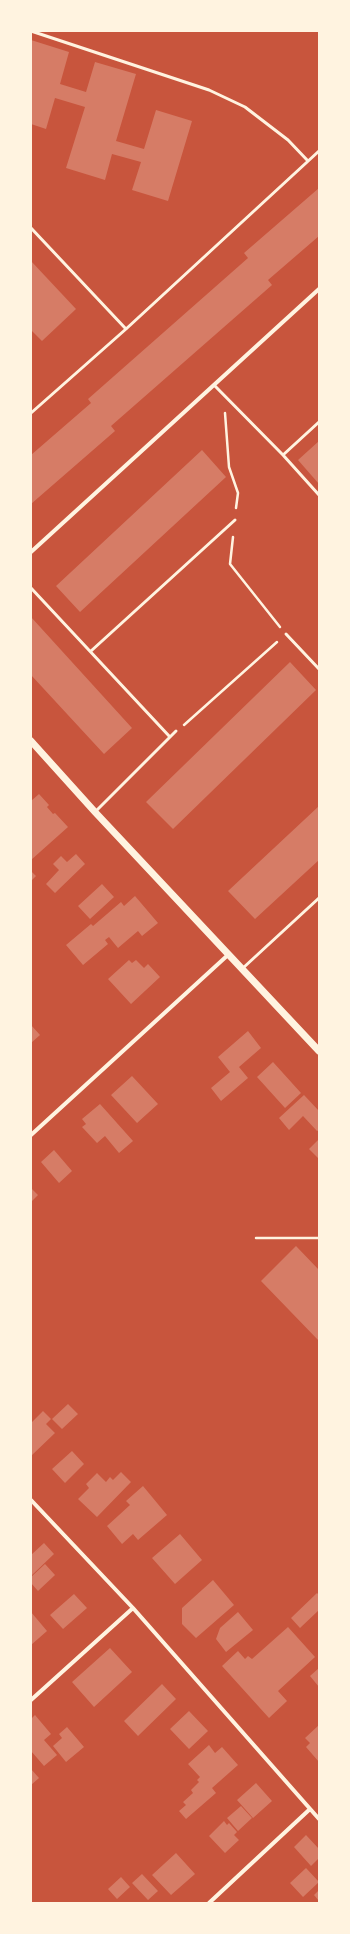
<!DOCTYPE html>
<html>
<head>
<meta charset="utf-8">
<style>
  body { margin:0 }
  #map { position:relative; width:350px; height:1934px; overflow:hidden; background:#c8553d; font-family:"Noto Sans",sans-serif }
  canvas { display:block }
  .frame { position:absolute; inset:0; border:32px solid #fff3e0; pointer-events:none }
</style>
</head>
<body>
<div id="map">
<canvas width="350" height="1934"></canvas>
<div class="frame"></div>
</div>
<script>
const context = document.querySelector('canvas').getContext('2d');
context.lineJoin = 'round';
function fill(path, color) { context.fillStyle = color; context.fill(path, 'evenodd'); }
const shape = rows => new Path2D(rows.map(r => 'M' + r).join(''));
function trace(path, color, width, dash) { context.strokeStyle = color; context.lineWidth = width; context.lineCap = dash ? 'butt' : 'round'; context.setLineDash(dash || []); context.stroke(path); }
const building = shape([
  [31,40,69,52,60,84,86,92,95,62,136,74,116,141,144,149,156,110,192,121,168,201,132,190,141,162,112,154,105,180,66,168,85,107,55,98,46,129,31,124],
  [319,188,319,236,268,280,272,285,111,426,115,431,31,504,31,455,91,403,88,399,248,258,244,253],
  [31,261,76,309,42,341,31,330],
  [319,441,319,484,298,460],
  [202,450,226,477,80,612,56,586],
  [31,617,132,728,104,754,31,675],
  [290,662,316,690,173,829,146,802],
  [39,794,49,805,47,807,53,814,55,813,68,827,31,860,31,801],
  [319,806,319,860,255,919,228,891],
  [76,854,85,864,55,893,46,884,59,870,53,864,61,856,67,862],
  [31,871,36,876,31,881],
  [102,884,114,897,90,919,78,906],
  [135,896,158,923,142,936,138,931,118,948,109,937,105,940,108,944,83,965,66,945,91,924,93,926,121,902,124,906],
  [129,960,132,963,136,960,144,968,148,964,160,977,131,1004,108,979],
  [31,1025,40,1035,31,1043],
  [248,1031,261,1048,239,1067,248,1078,221,1101,211,1088,230,1072,218,1057],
  [273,1062,301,1093,285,1108,257,1077],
  [132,1076,158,1104,137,1123,111,1095],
  [304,1095,319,1111,319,1130,317,1131,303,1116,289,1130,279,1118],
  [100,1104,133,1141,119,1153,105,1136,97,1143,82,1127,86,1124,82,1119],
  [319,1139,319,1159,309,1149],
  [54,1150,72,1171,59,1183,41,1162],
  [31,1188,38,1195,31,1202],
  [296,1246,319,1270,319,1341,261,1281],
  [68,1404,78,1414,62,1429,52,1419],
  [43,1411,51,1419,46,1424,55,1433,31,1456,31,1423],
  [72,1451,84,1464,65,1483,52,1469],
  [121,1472,131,1482,97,1517,78,1499,89,1488,86,1484,97,1473,106,1482,110,1477,113,1480],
  [143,1486,167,1515,138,1540,133,1534,122,1544,107,1526,130,1505,126,1501],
  [180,1534,202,1560,175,1584,152,1558],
  [44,1543,54,1554,31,1576,31,1555],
  [45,1564,55,1575,38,1591,31,1583,31,1577],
  [213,1580,234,1605,196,1638,182,1624,182,1608],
  [317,1593,319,1595,319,1610,300,1628,291,1618],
  [74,1594,87,1608,63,1629,50,1615],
  [31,1612,47,1631,31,1645],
  [238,1612,253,1630,226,1652,216,1639,220,1628],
  [288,1627,315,1657,278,1691,287,1701,269,1718,222,1666,238,1651,245,1659,248,1656,252,1659],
  [110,1648,132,1672,94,1707,72,1682],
  [319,1668,319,1687,310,1676],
  [162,1684,176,1699,138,1736,124,1721],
  [189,1711,208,1731,189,1749,170,1729],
  [35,1715,51,1734,44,1740,57,1755,44,1766,31,1751,31,1719],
  [319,1725,319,1762,306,1747,310,1743,305,1738],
  [67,1727,84,1747,66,1762,53,1746,62,1738,59,1734],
  [209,1745,215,1753,222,1747,238,1765,212,1788,216,1793,186,1819,179,1811,186,1805,183,1802,193,1793,191,1790,199,1782,197,1780,200,1777,188,1764],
  [31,1769,39,1778,31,1785],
  [256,1783,272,1801,253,1818,237,1800],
  [241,1806,252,1818,238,1831,227,1818],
  [224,1821,227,1825,229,1823,237,1832,234,1835,239,1840,225,1853,209,1836],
  [306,1835,319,1849,319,1858,311,1866,294,1847],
  [176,1853,195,1874,171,1895,152,1875],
  [306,1868,319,1882,303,1897,290,1883],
  [142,1874,158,1891,148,1900,132,1883],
  [121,1877,130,1887,117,1899,108,1889],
  [319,1890,319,1901,314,1895]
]);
const path = shape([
  [225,413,229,467,238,493,236,508],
  [233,537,230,564,280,627],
  [184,725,277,642],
  [256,1238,319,1238]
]);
const service = shape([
  [31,31,209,90,245,107,288,140,308,161],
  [31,228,126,329,319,151],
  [214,385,283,455,319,422],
  [31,413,126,329],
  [283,455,319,495],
  [31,588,170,737],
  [286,634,319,669],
  [91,651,235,520],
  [95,812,176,731],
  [243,968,319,898]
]);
const minor = shape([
  [31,552,319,289],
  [31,1135,229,954],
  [31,1500,133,1608,319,1819],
  [31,1700,133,1608],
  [209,1903,310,1809]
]);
const tertiary = shape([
  [31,741,95,812,319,1051]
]);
fill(building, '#d67c66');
trace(path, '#fff3e0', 2.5);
trace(service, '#fff3e0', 3);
trace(minor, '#fff3e0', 4);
trace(tertiary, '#fff3e0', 7);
</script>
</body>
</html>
